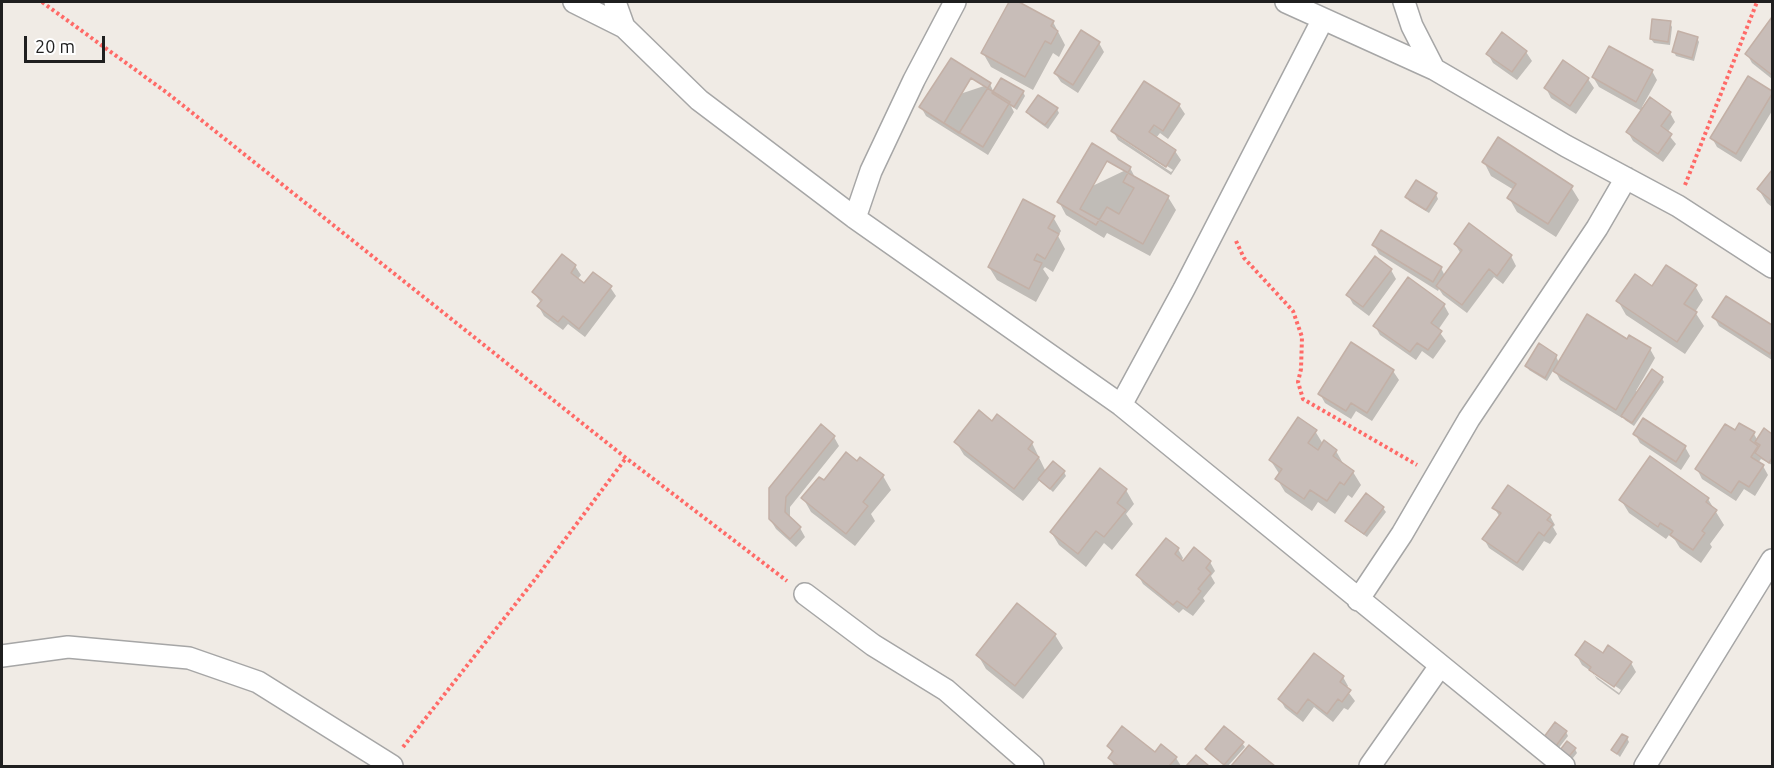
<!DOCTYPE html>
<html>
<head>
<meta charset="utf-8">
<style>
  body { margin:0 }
  #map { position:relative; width:1774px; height:768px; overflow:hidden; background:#f0ebe5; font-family:Ubuntu,sans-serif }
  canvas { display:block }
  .frame { position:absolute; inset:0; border:3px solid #1f1f1f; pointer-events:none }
  .scale { position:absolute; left:24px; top:36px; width:81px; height:27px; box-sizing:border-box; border:3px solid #1f1f1f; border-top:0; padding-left:8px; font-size:18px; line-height:21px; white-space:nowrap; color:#1f1f1f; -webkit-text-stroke:4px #fff; paint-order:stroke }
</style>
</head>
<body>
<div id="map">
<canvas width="1774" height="768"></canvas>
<div class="frame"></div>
<div class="scale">20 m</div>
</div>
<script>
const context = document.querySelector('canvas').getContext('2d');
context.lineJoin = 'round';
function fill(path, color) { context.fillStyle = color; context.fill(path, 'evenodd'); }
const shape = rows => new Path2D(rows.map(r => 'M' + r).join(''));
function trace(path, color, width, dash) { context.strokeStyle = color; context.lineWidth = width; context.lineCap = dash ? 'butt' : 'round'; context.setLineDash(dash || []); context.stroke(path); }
const shadow = shape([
  [1011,2,1015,2,1053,22,1065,45,1059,57,1053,53,1033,90,991,67,983,53],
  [1772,20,1772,79,1752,63,1747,54],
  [1670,23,1672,27,1670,45,1654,43,1651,39],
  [1697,38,1699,42,1694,61,1676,56,1674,52],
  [1099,43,1104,52,1078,93,1061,82,1055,73],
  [1526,52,1532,61,1517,80,1493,63,1488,54],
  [1652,71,1657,80,1642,107,1670,113,1675,122,1667,133,1676,144,1663,162,1633,141,1628,132,1642,111,1599,87,1593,77],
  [1588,79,1594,88,1576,114,1551,98,1546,88],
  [1749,79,1772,93,1772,111,1741,162,1717,147,1712,138],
  [1145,83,1179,105,1185,114,1168,139,1160,133,1156,138,1175,151,1181,160,1171,175,1118,140,1113,131],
  [1119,134,1173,170,1171,172,1119,137],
  [990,84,994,93,1023,92,1025,96,1017,110,1011,106,1014,112,988,155,926,116,921,107],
  [1057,109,1059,113,1048,129,1030,116,1028,112],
  [1484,162,1571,187,1579,200,1556,237,1517,212,1509,198,1514,190,1491,176],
  [1130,168,1136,179,1168,197,1176,210,1150,256,1107,233,1104,238,1066,215,1059,202],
  [1772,173,1772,207,1767,203,1759,190],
  [1436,194,1438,199,1429,213,1409,201,1407,197],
  [1053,217,1061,231,1058,236,1065,249,1053,272,1045,267,1043,269,1049,278,1036,302,997,280,989,267],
  [1469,225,1511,256,1516,266,1503,284,1494,277,1467,313,1443,295,1439,289,1438,291,1379,254,1374,245,1441,268,1445,276,1461,254,1455,244],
  [562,256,575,266,581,275,577,280,584,285,610,287,616,296,585,337,568,324,563,330,544,316,539,307,542,304,534,293],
  [1391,270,1396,279,1369,316,1353,304,1348,295],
  [1695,286,1703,300,1695,312,1704,326,1685,354,1626,315,1618,301,1653,288],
  [1726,298,1772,327,1772,360,1719,326,1714,317],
  [1444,305,1449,314,1438,330,1446,341,1433,359,1422,351,1416,360,1380,335,1375,326],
  [1627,341,1650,349,1655,358,1636,391,1638,393,1662,378,1664,382,1634,426,1625,420,1623,416,1622,418,1560,380,1554,369,1547,381,1529,370,1527,366,1556,356,1559,363],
  [1393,371,1399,380,1372,421,1356,411,1351,419,1325,403,1320,394],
  [1644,420,1685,447,1690,456,1681,470,1640,443,1635,434],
  [1765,430,1772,436,1772,465,1761,459,1758,463,1763,466,1768,475,1755,496,1744,489,1736,501,1702,479,1697,469,1735,432,1754,434,1758,441],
  [1315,431,1323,444,1336,451,1344,465,1353,472,1361,485,1352,498,1348,495,1335,514,1318,502,1312,511,1285,492,1277,479,1280,475,1271,461],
  [834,437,839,446,790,507,790,518,800,528,805,537,796,547,776,529,770,519,770,489],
  [956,442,1032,443,1046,472,1064,472,1066,476,1053,492,1040,480,1023,501,964,455],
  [857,463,883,476,891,490,871,514,875,521,855,546,811,512,803,498],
  [1100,470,1126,490,1134,504,1126,514,1133,524,1112,550,1104,543,1086,567,1059,545,1051,532],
  [1708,499,1724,525,1710,544,1712,547,1701,563,1680,548,1675,540,1669,535,1666,539,1629,513,1621,500],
  [1383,508,1386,512,1367,537,1350,525,1347,521],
  [1494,508,1550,516,1555,525,1553,527,1557,534,1550,544,1544,541,1523,571,1489,548,1484,539,1500,517],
  [1167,540,1178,549,1183,558,1181,561,1210,562,1215,571,1211,576,1215,583,1203,598,1205,601,1193,616,1183,609,1179,613,1143,584,1138,575],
  [1055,635,1063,648,1023,699,986,669,978,655],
  [1577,656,1631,663,1636,672,1619,695,1597,679,1592,672,1582,665],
  [1594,671,1621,690,1619,693,1594,675],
  [1343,677,1348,686,1346,689,1355,701,1348,710,1344,708,1333,722,1314,707,1303,722,1285,708,1280,699],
  [1566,732,1568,736,1558,749,1548,741],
  [1627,738,1629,742,1620,757,1613,750],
  [1242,743,1245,747,1228,766,1225,766,1207,749],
  [1108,746,1176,758,1181,766,1114,766,1110,758,1113,754],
  [1249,747,1273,766,1233,766],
  [1575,749,1577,753,1568,764,1561,759]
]);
const building = shape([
  [1009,2,1019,2,1054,21,1051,26,1058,31,1051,44,1045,41,1025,77,981,53,1009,2],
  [1772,17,1772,75,1745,54,1772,17],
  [1652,19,1671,21,1668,42,1650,39,1652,19],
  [1081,30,1100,42,1073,85,1054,73,1081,30],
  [1678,31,1698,37,1692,58,1672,52,1678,31],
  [1502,32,1527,51,1512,72,1486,54,1502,32],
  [1609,46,1653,70,1636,102,1592,77,1609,46],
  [951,58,991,83,959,133,919,107,951,58],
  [1563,60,1589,78,1570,106,1544,88,1563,60],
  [1748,76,1772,91,1772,94,1736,154,1710,138,1748,76],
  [971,78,1010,102,983,147,944,123,971,78],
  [1001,78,1024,91,1014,107,992,93,1001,78],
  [1144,81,1180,104,1163,131,1154,125,1149,132,1176,150,1166,167,1111,131,1144,81],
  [1038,95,1058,108,1045,125,1026,112,1038,95],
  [1650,97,1671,112,1661,126,1672,134,1658,154,1626,132,1650,97],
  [1498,137,1573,186,1548,224,1507,198,1516,184,1482,162,1498,137],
  [1092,143,1131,167,1123,182,1134,188,1119,214,1107,207,1096,225,1057,202,1092,143],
  [1107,161,1169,196,1143,244,1080,209,1107,161],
  [1772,170,1772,201,1757,189,1772,170],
  [1416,180,1437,193,1426,210,1405,197,1416,180],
  [1023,199,1055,216,1048,228,1059,234,1045,259,1037,254,1034,260,1042,263,1029,289,988,267,1023,199],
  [1469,223,1512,255,1497,276,1489,269,1462,305,1436,286,1462,250,1454,244,1469,223],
  [1381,230,1442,267,1433,282,1372,245,1381,230],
  [562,254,576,265,571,273,584,283,593,272,612,286,579,329,563,316,558,322,537,306,542,300,532,292,562,254],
  [1375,256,1392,269,1363,307,1346,295,1375,256],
  [1666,265,1697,285,1684,304,1697,312,1677,342,1616,301,1635,274,1652,286,1666,265],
  [1408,277,1445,304,1431,323,1442,331,1428,350,1417,343,1410,352,1373,326,1408,277],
  [1726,296,1772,325,1772,349,1770,354,1712,317,1726,296],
  [1587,314,1627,339,1629,335,1651,348,1616,410,1553,371,1587,314],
  [1351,342,1394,370,1367,413,1351,403,1346,411,1318,394,1351,342],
  [1539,343,1557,355,1545,378,1525,366,1539,343],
  [1652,369,1663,377,1632,423,1621,416,1652,369],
  [979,410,992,421,997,414,1033,442,1028,449,1039,457,1014,489,954,442,979,410],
  [1298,417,1317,430,1308,443,1318,450,1324,440,1337,450,1333,456,1354,471,1344,485,1340,482,1327,501,1310,490,1304,499,1275,479,1282,469,1269,460,1298,417],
  [1643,418,1686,446,1676,462,1633,434,1643,418],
  [1739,423,1755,432,1750,440,1758,446,1751,457,1764,465,1749,487,1739,481,1731,493,1695,469,1725,424,1735,430,1739,423],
  [821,424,835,436,786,497,785,512,801,527,790,539,769,519,769,488,821,424],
  [1764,428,1772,434,1772,458,1769,463,1755,453,1760,445,1755,442,1764,428],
  [846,452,857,461,860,457,884,475,863,502,868,506,846,534,801,498,819,477,824,480,846,452],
  [1650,456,1709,498,1706,502,1717,510,1702,531,1705,533,1693,550,1670,535,1673,531,1660,523,1658,527,1619,500,1650,456],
  [1053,461,1065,471,1050,489,1038,479,1053,461],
  [1100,468,1127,489,1117,503,1126,510,1104,537,1096,531,1078,554,1050,532,1100,468],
  [1508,485,1551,515,1547,520,1553,524,1544,536,1539,532,1517,563,1482,539,1501,513,1492,508,1508,485],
  [1366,493,1384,507,1364,534,1345,521,1366,493],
  [1166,538,1179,548,1175,554,1183,561,1194,547,1211,561,1206,568,1211,573,1198,589,1201,591,1187,608,1177,601,1173,605,1136,575,1166,538],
  [1017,603,1056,634,1015,686,976,655,1017,603],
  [1585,641,1603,653,1608,645,1632,662,1614,687,1589,670,1591,667,1575,655,1585,641],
  [1314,653,1344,676,1340,682,1351,690,1342,702,1338,699,1327,714,1308,699,1297,714,1278,699,1314,653],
  [1555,722,1567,731,1556,746,1544,737,1555,722],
  [1122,726,1155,752,1161,744,1177,757,1169,766,1119,766,1108,758,1113,751,1107,746,1122,726],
  [1224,726,1244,742,1224,765,1205,749,1224,726],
  [1622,734,1628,737,1617,754,1611,750,1622,734],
  [1567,741,1576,748,1565,761,1557,754,1567,741],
  [1249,745,1275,766,1231,766,1249,745],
  [1196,755,1208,765,1206,766,1186,766,1196,755]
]);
const path = shape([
  [42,2,166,92,626,458,787,581],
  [1685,185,1757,2],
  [1236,241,1244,258,1293,311,1302,337,1301,369,1298,382,1303,399,1417,465],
  [403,747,536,578,626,458]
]);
const minor = shape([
  [574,2,624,27],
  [615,2,624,27,699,100,855,218,1121,405,1564,766],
  [1286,2,1434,69,1566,146,1678,206,1772,267],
  [1404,2,1412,26,1434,69],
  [855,218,871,171,914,80,955,2],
  [1121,405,1184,289,1323,19],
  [805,594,873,645,946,690,1033,766],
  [1358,600,1402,534,1469,419,1597,228,1626,178],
  [2,656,68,647,189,658,258,682,392,766],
  [1370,766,1440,666],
  [1645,766,1772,560]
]);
fill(shadow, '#0003');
fill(building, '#c8bdb8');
trace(building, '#c3b0a6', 1.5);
trace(minor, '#a6a6a6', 24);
trace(path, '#ff6a67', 4, [3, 3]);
trace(minor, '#fff', 21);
</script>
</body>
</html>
